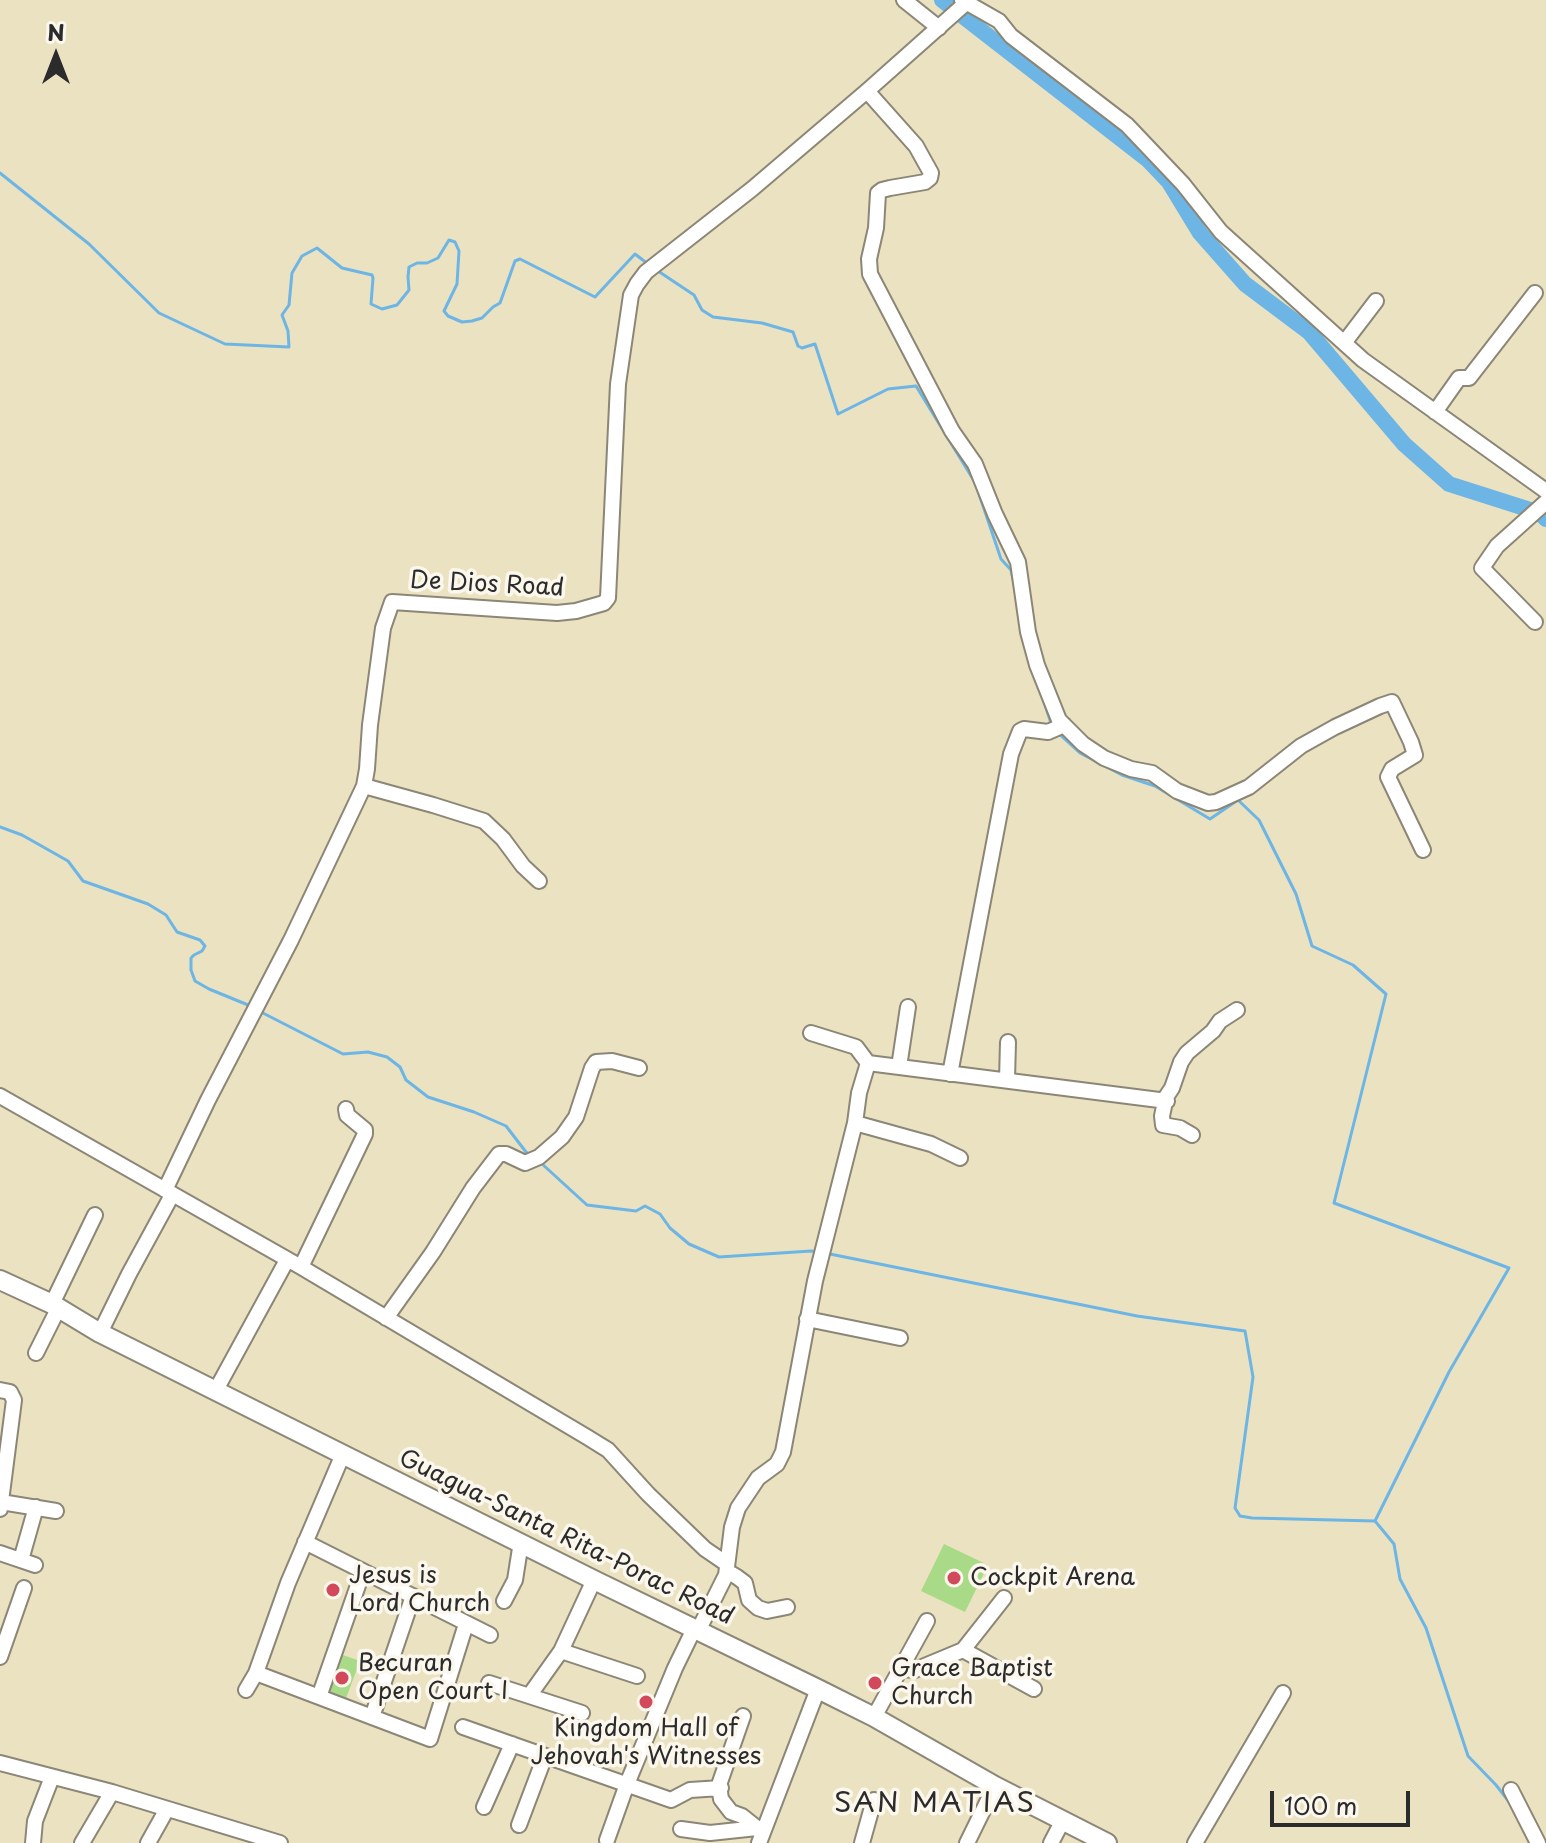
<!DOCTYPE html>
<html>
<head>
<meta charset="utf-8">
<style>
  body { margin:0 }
  #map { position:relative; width:1546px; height:1843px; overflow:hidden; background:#ebe2c2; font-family:"Playpen Sans",sans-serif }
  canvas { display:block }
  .north { position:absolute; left:16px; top:16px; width:80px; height:80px; -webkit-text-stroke:6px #fbf7ec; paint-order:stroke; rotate:0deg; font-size:22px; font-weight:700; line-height:32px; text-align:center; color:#2b2b2b }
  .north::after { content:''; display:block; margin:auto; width:28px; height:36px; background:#2b2b2b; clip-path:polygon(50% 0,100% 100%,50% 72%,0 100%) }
  .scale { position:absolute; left:1270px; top:1791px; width:140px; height:36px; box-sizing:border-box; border:4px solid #2b2b2b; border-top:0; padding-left:10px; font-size:24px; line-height:28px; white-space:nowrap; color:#2b2b2b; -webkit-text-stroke:6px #fbf7ec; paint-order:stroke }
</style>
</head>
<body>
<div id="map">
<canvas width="1546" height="1843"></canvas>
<div class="north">N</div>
<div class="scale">100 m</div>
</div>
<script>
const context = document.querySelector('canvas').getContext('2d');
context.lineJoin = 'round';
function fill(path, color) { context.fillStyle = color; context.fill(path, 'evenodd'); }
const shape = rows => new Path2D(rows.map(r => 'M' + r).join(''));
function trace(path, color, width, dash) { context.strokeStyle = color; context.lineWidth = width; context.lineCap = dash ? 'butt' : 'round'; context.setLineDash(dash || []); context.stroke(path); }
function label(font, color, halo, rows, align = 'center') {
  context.font = font + ' "Playpen Sans",sans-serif'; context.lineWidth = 7; context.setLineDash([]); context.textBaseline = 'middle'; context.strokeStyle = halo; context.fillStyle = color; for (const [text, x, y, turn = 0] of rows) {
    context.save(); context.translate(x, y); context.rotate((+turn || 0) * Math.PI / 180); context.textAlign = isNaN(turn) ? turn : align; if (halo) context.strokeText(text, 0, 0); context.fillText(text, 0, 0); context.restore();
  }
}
const green = shape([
  [944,1544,988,1565,965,1612,921,1591],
  [340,1654,360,1661,345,1701,325,1694]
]);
const stream = shape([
  [0,173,89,244,159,313,225,344,289,347,288,331,282,315,289,305,292,273,302,256,317,248,342,268,372,275,373,278,371,304,382,309,397,305,409,290,408,277,409,267,417,263,427,263,438,258,449,240,455,242,459,251,457,284,444,311,448,316,462,322,472,321,482,318,493,307,500,303,515,261,520,259,595,297,635,254,648,264],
  [658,271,694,295,702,310,713,317,762,323,793,332,798,346,802,348,815,344,838,414,888,389,916,386,976,484],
  [978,491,1001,559,1011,570,1015,588],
  [1043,699,1052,726],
  [1057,732,1080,753,1122,775,1155,786,1210,819,1238,800,1259,820,1296,894,1312,946,1353,965,1386,994,1334,1203,1509,1268,1449,1372,1375,1521],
  [0,827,22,835,68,861,83,881,148,904,166,915,177,932,200,940,205,946,202,951,194,955,191,958,191,970,195,981,209,989,253,1007],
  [259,1011,343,1054,368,1052,387,1057,400,1067,406,1080,428,1097,474,1112,506,1126,526,1152,532,1156],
  [541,1163,587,1205,636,1211,645,1206,660,1214,670,1228,689,1244,719,1257,811,1251,818,1252],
  [825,1253,1137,1316,1245,1331,1253,1377,1235,1508,1240,1516,1252,1518,1375,1521,1394,1544,1400,1579,1426,1628,1468,1756,1496,1785,1510,1803]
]);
const river = shape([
  [942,0,1148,160,1169,182,1200,233,1245,284,1309,332,1404,444,1449,484,1540,513,1546,519]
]);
const minor = shape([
  [904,0,939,28],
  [962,0,999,21,1011,36,1127,125,1183,184,1221,232,1363,360,1546,491],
  [867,91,916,146,931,173,930,178,925,182,890,188,882,190,878,193,876,228,869,259,870,274,952,431,975,464,995,514,1018,562,1028,632,1037,665,1059,720,1083,744,1104,758,1131,769,1152,773,1177,791,1208,803,1216,802,1249,787,1301,746,1335,727,1380,706,1392,702,1411,742,1415,755,1392,769,1388,777,1423,850],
  [1344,343,1376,301],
  [1435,412,1459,378,1469,378,1535,293],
  [1535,622,1482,568,1497,546,1546,502],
  [364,786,433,805,484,821,503,839,523,866,539,881],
  [811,1033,856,1047,868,1063],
  [899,1067,908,1007],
  [950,1074,1011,754,1020,731,1024,729,1048,732,1064,725],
  [1007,1080,1008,1042],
  [0,1096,301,1267,587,1437,608,1450,648,1494,705,1549,727,1564],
  [855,1123,931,1144,960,1158],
  [1192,1135,1180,1128,1163,1125,1162,1116,1166,1097,1172,1088,1181,1062,1187,1053,1213,1031,1220,1021,1237,1010],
  [165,1190,208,1100,291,940,364,786,367,769,370,725,383,628,392,602,557,613,576,611,604,603,608,598,618,384,631,295,637,284,646,272,752,189,867,91,966,3],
  [301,1267,365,1134,365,1130,347,1115,346,1109],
  [52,1304,95,1215],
  [386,1318,433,1252,473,1188,499,1154,506,1154,525,1163,539,1157,562,1137,576,1117,592,1068,596,1062,612,1061,639,1068],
  [807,1319,900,1338],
  [100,1333,129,1274,172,1195],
  [36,1353,58,1309],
  [0,1390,10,1392,14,1400,0,1509],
  [216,1390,287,1260],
  [1,1502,56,1511],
  [305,1542,490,1635],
  [0,1553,35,1565],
  [21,1560,36,1507],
  [726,1575,732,1574,737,1577,745,1583,749,1600,758,1608,767,1611,787,1607],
  [504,1601,515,1580,521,1542],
  [698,1631,726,1575,732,1527,738,1508,758,1478,777,1464,783,1452,815,1281,855,1123,859,1093,868,1063,1167,1101],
  [963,1650,1034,1689],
  [561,1651,637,1676],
  [0,1657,24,1588],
  [900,1669,915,1670,963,1650,1004,1598],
  [256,1673,430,1739,466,1624],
  [489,1683,582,1713],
  [246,1690,256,1673,288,1583,343,1454],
  [529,1696,561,1651,594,1580],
  [319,1697,363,1571],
  [743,1716,719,1785,721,1799,731,1812,742,1816,757,1828,764,1829],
  [372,1717,413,1596],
  [874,1717,927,1621],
  [463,1727,671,1800,690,1790,721,1788],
  [0,1763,112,1792,280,1843],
  [1511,1790,1538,1843],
  [484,1807,512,1744],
  [519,1825,545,1756],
  [681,1829,710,1833,757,1828],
  [607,1840,627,1784,675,1668,694,1629],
  [33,1843,35,1821,52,1777],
  [82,1843,112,1792],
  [148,1843,167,1809],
  [759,1843,818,1689],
  [862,1843,874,1800],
  [967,1843,995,1786],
  [1051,1843,1063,1820],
  [1195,1843,1283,1693]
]);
const major = shape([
  [0,1280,52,1304,100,1333,594,1580,818,1689,874,1717,995,1786,1107,1843]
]);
const markers = [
  [954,1578,8,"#d1495b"],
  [333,1590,8,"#d1495b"],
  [342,1678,8,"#d1495b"],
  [875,1683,8,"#d1495b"],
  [646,1702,8,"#d1495b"]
];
const streetNames = [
  ["De Dios Road",487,585,3],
  ["Guagua-Santa Rita-Porac Road",566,1538,26]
];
const poiNames = [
  ["Jesus is",349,1576],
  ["Lord Church",349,1604],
  ["Cockpit Arena",970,1578],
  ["Becuran",358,1664],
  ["Open Court I",358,1692],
  ["Grace Baptist",891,1669],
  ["Church",891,1697],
  ["Kingdom Hall of",646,1729,"center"],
  ["Jehovah's Witnesses",646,1757,"center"]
];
const quarterNames = [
  ["SAN MATIAS",935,1804]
];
fill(green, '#a9da88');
trace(stream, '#6db5e4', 3);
trace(river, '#6db5e4', 16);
trace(minor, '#8b8676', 18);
trace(major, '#8b8676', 22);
trace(minor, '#fff', 14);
trace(major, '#fff', 18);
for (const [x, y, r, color] of markers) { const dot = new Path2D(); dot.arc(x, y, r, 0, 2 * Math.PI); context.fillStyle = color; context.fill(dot); trace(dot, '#fbf7ec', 3); }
label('24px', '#2b2b2b', '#fbf7ec', streetNames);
label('24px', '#2b2b2b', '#fbf7ec', poiNames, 'left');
context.letterSpacing = '2px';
label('28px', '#2b2b2b', '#fbf7ec', quarterNames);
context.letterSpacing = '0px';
</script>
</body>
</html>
